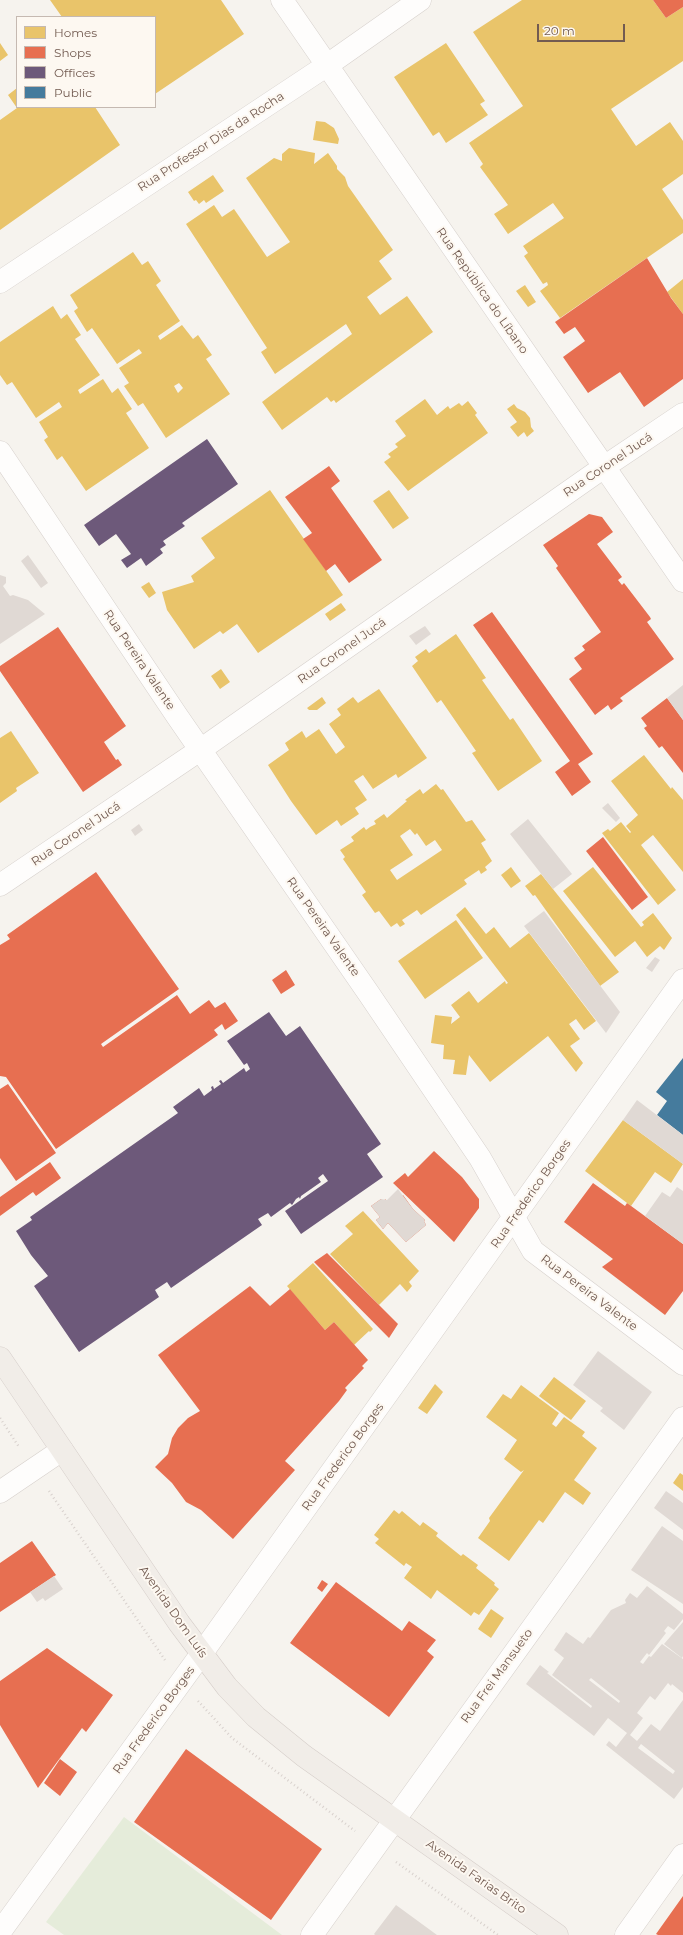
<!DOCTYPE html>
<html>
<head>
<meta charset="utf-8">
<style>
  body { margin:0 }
  #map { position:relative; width:683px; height:1935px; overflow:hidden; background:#f6f3ee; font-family:Montserrat,sans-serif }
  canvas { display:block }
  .legend { position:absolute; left:16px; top:16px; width:140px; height:92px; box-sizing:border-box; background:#fdf8f1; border:1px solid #c5b9b1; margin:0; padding:5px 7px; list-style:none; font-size:12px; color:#725b51 }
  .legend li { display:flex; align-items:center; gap:8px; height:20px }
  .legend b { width:20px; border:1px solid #c5b9b1 }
  .scale { position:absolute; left:537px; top:24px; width:88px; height:18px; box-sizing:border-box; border:2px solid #725b51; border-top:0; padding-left:5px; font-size:12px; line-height:14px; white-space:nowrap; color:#725b51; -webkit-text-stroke:3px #fdf8f1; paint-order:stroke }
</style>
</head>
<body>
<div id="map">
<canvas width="683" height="1935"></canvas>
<ul class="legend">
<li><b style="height:11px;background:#e9c46a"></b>Homes</li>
<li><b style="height:11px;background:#e76f51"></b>Shops</li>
<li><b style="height:11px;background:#6d597a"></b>Offices</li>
<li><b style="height:11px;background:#457b9d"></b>Public</li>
</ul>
<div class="scale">20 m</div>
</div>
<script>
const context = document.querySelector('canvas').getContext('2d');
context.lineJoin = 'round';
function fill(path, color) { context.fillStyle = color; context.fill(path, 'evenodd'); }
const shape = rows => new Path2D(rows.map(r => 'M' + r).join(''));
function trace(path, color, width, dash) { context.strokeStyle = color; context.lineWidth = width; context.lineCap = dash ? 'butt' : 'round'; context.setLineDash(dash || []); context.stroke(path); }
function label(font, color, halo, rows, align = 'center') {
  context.font = font + ' Montserrat,sans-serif'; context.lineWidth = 4; context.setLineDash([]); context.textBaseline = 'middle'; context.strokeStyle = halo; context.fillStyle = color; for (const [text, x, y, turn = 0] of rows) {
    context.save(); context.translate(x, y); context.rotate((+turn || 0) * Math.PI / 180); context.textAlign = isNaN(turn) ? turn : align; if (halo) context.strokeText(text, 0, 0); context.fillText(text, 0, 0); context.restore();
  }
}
const green = shape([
  [124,1817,282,1935,64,1935,46,1922]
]);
const homes = shape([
  [50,0,221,0,244,34,155,94,155,17,62,17],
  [522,0,653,0,666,18,683,7,683,61,611,109,636,146,670,122,683,141,683,174,662,189,683,220,683,233,560,318,540,291,548,285,547,282,543,284,524,256,528,253,523,246,564,218,553,203,508,234,494,214,508,205,480,167,483,164,469,143,523,106,473,32],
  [0,43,8,55,0,61],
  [446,43,485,101,480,104,488,115,446,143,439,132,433,136,394,77],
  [17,88,17,107,95,107,120,145,0,230,0,120,17,108,8,95],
  [316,121,325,122,334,128,339,139,338,144,313,140],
  [289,148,315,153,314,164,328,153,337,166,337,169,345,177,348,186,393,250,379,261,392,279,367,297,380,315,407,296,433,332,336,403,334,400,331,402,327,397,282,430,262,402,352,334,346,324,275,374,261,352,267,348,186,224,214,205,222,217,234,209,267,257,290,242,246,178,274,158,282,161,282,154],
  [213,175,224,191,206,203,204,200,199,204,196,200,194,201,188,192],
  [133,252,142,265,148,261,161,281,156,285,180,321,158,336,160,340,182,325,193,339,198,335,212,355,206,359,230,394,166,438,143,403,138,406,124,386,129,383,119,368,142,353,139,349,117,364,92,328,87,332,74,311,78,308,70,295],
  [179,383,183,388,178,393,174,386],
  [683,279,683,314,667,292],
  [525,285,536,302,528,307,516,291],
  [53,306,61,319,67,314,81,335,75,339,100,375,78,390,80,394,103,379,112,393,118,388,132,409,126,413,149,448,86,491,62,456,57,460,44,440,48,437,39,422,62,407,59,402,36,418,12,382,7,385,0,375,0,342],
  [425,399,437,415,448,406,450,409,459,403,462,406,468,401,477,413,475,415,488,433,408,491,384,462,391,457,388,454,398,447,395,444,406,436,395,421],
  [514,404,517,408,525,412,530,418,531,427,534,431,527,437,524,432,518,437,510,427,517,422,507,409],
  [270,490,343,595,258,653,237,624,223,634,220,631,194,649,167,610,162,592,194,582,191,576,215,558,201,538],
  [389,490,409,518,393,529,373,501],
  [149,582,156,593,149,598,141,587],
  [341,603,346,610,330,621,325,614],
  [456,634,486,678,482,680,510,720,513,718,542,761,498,791,472,753,476,751,441,700,437,703,412,666,418,661,415,657,426,649,429,653],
  [221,669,230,682,220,689,211,676],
  [379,689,427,758,398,778,396,774,373,789,363,775,354,781,367,800,355,808,359,814,341,826,337,820,316,835,291,801,268,765,289,750,285,743,302,731,306,738,319,729,336,754,345,747,329,724,341,715,337,709,353,697,358,703],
  [322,697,326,703,317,710,309,710,307,708],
  [11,731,39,773,16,788,17,791,0,803,0,738],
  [644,755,671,789,672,787,683,800,683,872,653,835,641,845,676,890,658,905,602,833,608,829,610,831,621,822,630,833,631,832,626,826,638,815,611,781],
  [436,784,441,790,443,789,466,822,472,820,486,840,481,843,492,861,485,867,487,870,481,874,479,870,464,880,467,884,421,915,417,910,402,920,405,924,400,927,397,923,391,927,379,911,375,913,362,895,366,892,343,859,345,857,340,850,354,841,351,837,364,827,366,830,370,827,376,824,374,821,384,814,387,818,407,801,405,800,420,789,423,794],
  [410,829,415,835,417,833,426,846,435,840,442,850,397,880,390,870,413,855,400,836],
  [511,867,521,881,511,888,501,875],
  [593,867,641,927,644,925,642,922,653,913,672,938,664,950,660,946,647,957,635,941,615,957,563,891],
  [541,874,619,972,600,986,535,895,533,896,525,886],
  [465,907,486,934,494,927,510,948,529,933,596,1021,584,1030,576,1019,569,1024,580,1039,570,1046,583,1063,576,1072,548,1036,490,1082,469,1055,466,1075,453,1074,455,1060,443,1059,444,1045,431,1043,435,1015,452,1017,451,1024,460,1017,451,1005,469,991,478,1003,505,981,506,984,508,983,456,915],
  [456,920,483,958,425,999,398,961],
  [623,1120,683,1164,671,1183,655,1172,631,1206,585,1171],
  [363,1211,419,1271,409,1282,412,1286,407,1292,400,1284,379,1305,330,1254,353,1234,345,1226],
  [313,1263,373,1329,370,1332,369,1331,354,1345,334,1322,325,1330,287,1286],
  [554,1377,586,1401,571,1420,539,1396],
  [435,1384,443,1392,427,1414,418,1408],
  [521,1385,559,1413,552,1424,556,1427,564,1417,585,1432,582,1436,597,1448,574,1480,591,1493,583,1505,565,1492,543,1523,539,1520,509,1561,478,1538,490,1521,489,1518,524,1470,521,1472,504,1459,517,1440,486,1417,503,1394,511,1399],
  [680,1473,683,1475,683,1491,673,1483],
  [394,1510,399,1514,402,1511,420,1526,423,1522,438,1533,436,1536,461,1556,463,1554,478,1565,476,1568,495,1583,494,1585,499,1589,479,1615,474,1612,471,1616,437,1590,431,1599,404,1578,412,1567,406,1563,404,1566,375,1543,379,1539,374,1535],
  [491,1609,504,1618,491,1638,478,1629]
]);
const shops = shape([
  [653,0,683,0,683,7,666,18],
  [647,258,671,298,683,314,683,379,644,407,620,372,588,393,563,357,585,341,575,327,564,334,555,322],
  [329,466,340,481,331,488,382,560,349,583,335,564,326,571,303,539,312,533,285,497],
  [589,514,602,517,613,532,597,544,622,577,618,580,622,585,624,583,650,617,651,619,647,622,674,659,620,698,623,701,611,710,608,705,595,715,569,679,582,669,574,658,585,650,582,646,601,632,556,568,558,566,543,545],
  [492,612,593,754,578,764,591,782,572,796,555,772,570,761,473,625],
  [58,627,126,726,104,742,116,760,118,759,122,765,83,792,0,671,0,666],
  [667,698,683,720,683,773,662,746,659,748,644,728,647,726,641,718],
  [603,837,648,897,632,910,586,851],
  [96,872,179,989,101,1044,103,1047,177,995,190,1014,209,1000,215,1008,225,1002,238,1021,225,1030,222,1024,214,1030,218,1035,56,1149,6,1077,0,1076,0,945,10,939,7,935],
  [286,970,295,985,281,994,272,980],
  [8,1084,56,1153,16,1181,0,1158,0,1089],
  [434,1151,462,1177,479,1199,479,1208,454,1242,393,1183,405,1173,408,1177],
  [50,1162,61,1178,36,1196,33,1192,0,1216,0,1197],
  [593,1183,625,1206,627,1203,683,1244,683,1291,665,1315,602,1267,613,1259,564,1222],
  [403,1195,413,1209,425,1220,424,1221,426,1225,406,1242,388,1223,383,1229,376,1220,380,1217,371,1206,381,1199,383,1201,386,1199,385,1201,390,1206],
  [327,1253,398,1324,389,1338,314,1262],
  [250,1286,270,1306,290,1289,325,1330,334,1322,368,1360,362,1366,364,1368,345,1388,347,1390,339,1401,285,1461,295,1470,233,1539,201,1510,186,1502,172,1483,155,1467,168,1454,172,1438,178,1428,188,1418,200,1411,158,1355],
  [32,1541,56,1575,0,1612,0,1563],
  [322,1580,328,1584,322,1592,317,1588],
  [336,1582,402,1631,409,1621,436,1640,427,1651,434,1657,389,1717,290,1643],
  [47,1648,113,1695,86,1732,82,1728,38,1788,0,1725,0,1681],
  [186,1749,322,1849,271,1920,134,1822],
  [60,1759,77,1772,60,1796,44,1783],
  [683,1896,683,1935,658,1935,656,1934]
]);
const offices = shape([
  [207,439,238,484,182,523,185,526,163,541,166,545,160,549,163,553,146,566,141,558,127,568,121,560,131,554,116,534,99,546,84,525],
  [269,1012,286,1036,300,1026,381,1144,367,1154,383,1177,301,1234,285,1211,328,1181,323,1174,318,1178,321,1182,301,1196,300,1199,299,1197,296,1199,292,1205,290,1203,271,1217,268,1213,258,1219,262,1225,171,1288,167,1282,155,1290,159,1297,79,1352,34,1286,48,1276,31,1255,16,1231,32,1220,30,1217,178,1113,173,1107,199,1088,204,1096,212,1090,211,1087,213,1086,214,1089,221,1084,219,1081,221,1080,223,1083,244,1068,246,1072,250,1069,247,1063,244,1065,227,1041]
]);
const public = shape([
  [683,1058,683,1135,657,1115,667,1101,656,1092]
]);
const building = shape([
  [28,555,48,583,41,588,21,561],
  [0,575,6,577,6,583,3,586,10,596,13,595,28,600,45,614,0,644],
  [425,626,431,634,416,645,409,636],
  [683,685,683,720,667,698],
  [608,803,620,818,616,822,602,808],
  [528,819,572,874,553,889,510,834],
  [139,824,143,830,135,836,131,830],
  [544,911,620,1012,606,1033,524,926],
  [655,957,660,960,652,972,646,968],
  [637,1100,683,1135,683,1164,623,1120],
  [677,1187,683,1191,683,1244,645,1216,662,1192,670,1197],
  [398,1189,413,1209,425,1220,424,1221,426,1225,406,1242,388,1223,383,1229,376,1220,380,1217,371,1206,381,1199,387,1200],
  [598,1351,652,1392,624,1430,600,1411,603,1408,573,1385],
  [666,1491,683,1503,683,1530,654,1508],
  [662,1526,683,1541,683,1604,631,1570],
  [54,1576,63,1589,45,1601,43,1598,37,1602,30,1592],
  [647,1586,683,1614,683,1619,674,1630,668,1626,664,1631,666,1633,649,1655,647,1653,640,1662,643,1664,649,1656,651,1657,662,1644,683,1659,683,1693,672,1684,671,1686,668,1683,655,1700,650,1696,637,1713,643,1718,630,1735,637,1741,651,1724,660,1731,683,1700,683,1787,674,1799,606,1745,609,1741,616,1747,627,1733,608,1718,594,1736,526,1684,540,1665,549,1672,547,1673,591,1708,592,1706,552,1675,564,1658,554,1650,566,1632,583,1644,588,1637,590,1638,611,1610,626,1603,625,1600,630,1593,637,1598],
  [591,1678,620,1701,619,1703,589,1680],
  [641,1744,675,1771,673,1774,638,1748],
  [683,1622,683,1656,682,1658,664,1644],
  [396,1905,437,1935,375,1935,374,1934]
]);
const path = shape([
  [0,1418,19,1447],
  [49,1491,165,1660],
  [198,1701,232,1738,355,1831],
  [396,1862,498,1935]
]);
const street = shape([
  [282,0,683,581],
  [0,282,326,66,420,0],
  [0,452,177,716,369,994,480,1158,533,1251,683,1364],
  [0,885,200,750,604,467,683,414],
  [0,1492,62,1450],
  [202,1653,683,980],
  [312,1935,683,1418],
  [626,1935,683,1855]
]);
const secondary = shape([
  [0,1932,202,1653]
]);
const primary = shape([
  [0,1358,179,1623,227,1687,256,1717,304,1756,557,1935]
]);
const streetNames = [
  ["Rua Professor Dias da Rocha",211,142,-33],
  ["Rua República do Líbano",482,291,55],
  ["Rua Coronel Jucá",608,465,-34],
  ["Rua Coronel Jucá",342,651,-35],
  ["Rua Pereira Valente",139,660,56],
  ["Rua Coronel Jucá",76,834,-34],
  ["Rua Pereira Valente",323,927,55],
  ["Rua Frederico Borges",531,1194,-55],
  ["Rua Pereira Valente",589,1293,37],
  ["Rua Frederico Borges",343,1457,-54],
  ["Avenida Dom Luís",173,1612,55],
  ["Rua Frei Mansueto",497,1676,-54],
  ["Rua Frederico Borges",154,1720,-54],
  ["Avenida Farias Brito",476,1877,35]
];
fill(green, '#e5ecda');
fill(homes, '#e9c46a');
fill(shops, '#e76f51');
fill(offices, '#6d597a');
fill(public, '#457b9d');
fill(building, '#e0d9d4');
trace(street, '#d6d0cc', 23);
trace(secondary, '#d6d0cc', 23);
trace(primary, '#d5cdc9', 23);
trace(path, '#d8d1cd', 2.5, [1, 3]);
trace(street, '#fefdfc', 22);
trace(secondary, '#fefdfc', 22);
trace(primary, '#f1ede8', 22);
label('12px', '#725b51', '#fdf8f1', streetNames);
</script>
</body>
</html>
